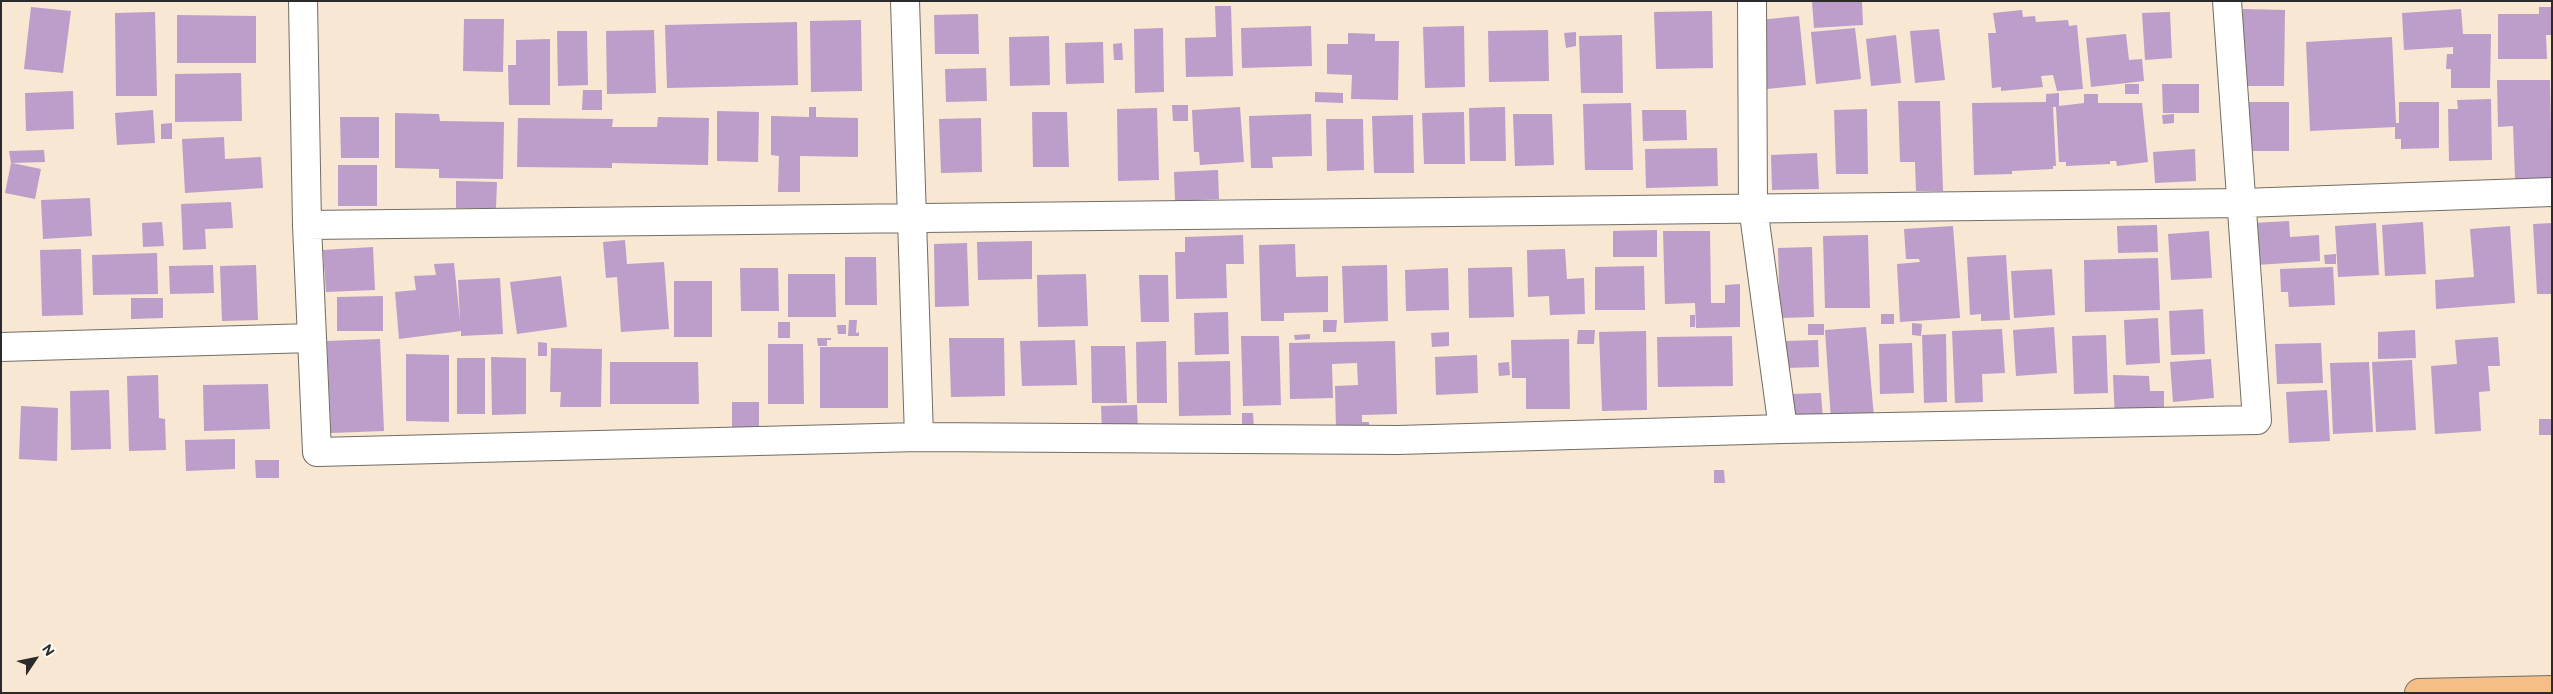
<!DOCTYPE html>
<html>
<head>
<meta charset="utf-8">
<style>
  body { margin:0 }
  #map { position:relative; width:2553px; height:694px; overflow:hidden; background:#f7e7d3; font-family:"Balsamiq Sans",sans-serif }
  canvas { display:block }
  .frame { position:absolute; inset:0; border:2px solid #2b2b2b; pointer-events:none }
  .north { position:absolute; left:10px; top:634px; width:50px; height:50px; -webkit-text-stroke:4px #fdfcf7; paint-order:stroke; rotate:56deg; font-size:14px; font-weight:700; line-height:20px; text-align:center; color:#2b2b2b }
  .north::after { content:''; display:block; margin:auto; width:18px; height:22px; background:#2b2b2b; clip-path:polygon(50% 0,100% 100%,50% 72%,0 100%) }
</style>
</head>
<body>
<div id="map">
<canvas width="2553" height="694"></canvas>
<div class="frame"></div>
<div class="north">N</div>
</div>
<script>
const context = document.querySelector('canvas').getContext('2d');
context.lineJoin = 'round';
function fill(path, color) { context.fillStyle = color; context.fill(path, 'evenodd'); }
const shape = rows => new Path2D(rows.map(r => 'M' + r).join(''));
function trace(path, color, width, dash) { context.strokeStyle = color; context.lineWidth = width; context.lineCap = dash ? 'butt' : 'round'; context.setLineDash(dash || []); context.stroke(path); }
const building = shape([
  [1862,1,1863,25,1814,28,1812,2],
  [1215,6,1231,6,1233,76,1186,77,1185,38,1216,37],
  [31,7,71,11,63,73,24,69],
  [2539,7,2552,7,2552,35,2546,35,2547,59,2498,59,2498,14,2539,14],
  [2243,9,2285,10,2284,86,2242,86],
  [2461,9,2463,34,2491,34,2490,88,2451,88,2451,69,2446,69,2447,54,2453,54,2453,47,2404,50,2402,13],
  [2022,10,2023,17,2035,16,2036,22,2068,20,2069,26,2077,25,2083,89,2057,91,2053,75,2041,76,2043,87,2001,91,2001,87,1992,88,1988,33,1996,33,1993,13],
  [1712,11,1713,68,1656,69,1654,12],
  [155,12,157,96,116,96,115,13],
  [2170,12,2172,58,2145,60,2142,13],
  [978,14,979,54,935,54,934,15],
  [177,15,256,16,256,63,177,63],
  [1799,16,1806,85,1767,89,1759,20],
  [464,19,504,19,503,72,463,71],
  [861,20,862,91,811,92,810,21],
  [797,22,798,85,667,88,665,25],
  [1311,26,1312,66,1242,68,1241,28],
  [1464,26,1465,87,1425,88,1423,27],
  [1163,28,1164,92,1135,93,1134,29],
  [1855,28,1861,79,1816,84,1811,32],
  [1939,29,1945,80,1915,83,1910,31],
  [654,30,656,93,607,94,606,31],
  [1548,30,1549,81,1489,82,1488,31],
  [557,31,587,31,588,85,558,86],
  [1576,32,1576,46,1566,48,1564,33],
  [1348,33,1375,34,1375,41,1399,41,1398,100,1351,99,1352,75,1327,74,1327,44,1348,44],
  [2126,34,2129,60,2142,59,2144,81,2091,87,2086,38],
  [1622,35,1623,93,1581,93,1579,36],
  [1896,35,1901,83,1871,86,1866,39],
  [1049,36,1050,85,1010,86,1009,37],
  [2392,37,2396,123,2399,123,2399,102,2439,102,2439,148,2401,149,2401,139,2395,139,2395,127,2310,131,2306,42],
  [550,39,550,105,509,105,508,65,516,65,516,40],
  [1103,42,1104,83,1066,84,1065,43],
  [1122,43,1123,60,1114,60,1113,44],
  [986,68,987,101,946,102,945,69],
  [241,73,242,121,175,122,175,74],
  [2497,80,2550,80,2552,178,2515,179,2513,126,2498,127],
  [2125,84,2139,84,2139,94,2125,94],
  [2162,84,2199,84,2199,113,2163,113],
  [583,90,602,90,602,110,582,110],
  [73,91,74,129,26,131,25,93],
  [1315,92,1343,93,1343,103,1315,102],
  [2059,93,2059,106,2084,103,2084,94,2098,94,2098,103,2142,103,2148,162,2117,166,2116,161,2110,161,2110,164,2066,166,2066,162,2059,162,2056,107,2053,107,2056,166,2053,166,2053,169,2012,171,2012,174,1974,175,1972,103,2046,102,2046,94],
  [2491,99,2492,160,2449,161,2448,109,2458,109,2457,100],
  [1898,101,1940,101,1943,191,1916,191,1915,162,1900,162],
  [2241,102,2289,102,2289,151,2241,151],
  [1631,103,1633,170,1585,170,1583,104],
  [1172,105,1188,105,1188,121,1173,121],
  [809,107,816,107,816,117,858,118,858,157,800,156,800,192,778,192,779,156,771,155,771,116,809,117],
  [1240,107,1244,162,1200,165,1199,152,1194,152,1192,110],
  [1505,107,1506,161,1470,161,1469,108],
  [1157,108,1159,180,1118,181,1117,109],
  [1867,109,1868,174,1836,174,1834,110],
  [153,110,155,143,117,145,115,113],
  [1642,110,1686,110,1687,140,1643,141],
  [717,111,759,112,758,162,717,161],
  [1032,112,1067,112,1069,167,1033,167],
  [1464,112,1465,164,1424,164,1422,113],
  [395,113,439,114,440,121,504,122,503,179,439,178,439,169,395,168],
  [1311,114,1312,156,1272,157,1273,168,1251,168,1249,116],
  [1513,114,1552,114,1554,165,1515,166],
  [2174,114,2174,123,2163,124,2162,115],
  [1413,115,1414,173,1374,173,1372,116],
  [340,117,379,117,379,158,341,158],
  [658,117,709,118,708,165,612,163,612,168,517,167,518,118,613,119,612,127,657,127],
  [981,118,982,172,941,173,939,119],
  [1326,119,1363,119,1364,170,1327,171],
  [172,123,172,139,161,139,161,124],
  [224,137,225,159,261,157,263,188,185,193,182,139],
  [1717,148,1718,186,1646,188,1645,149],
  [2195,149,2196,181,2155,183,2153,152],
  [44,150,45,162,12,163,41,169,35,199,5,193,11,163,9,151],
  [1817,153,1819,189,1772,190,1771,155],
  [338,165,377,165,377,206,338,206],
  [1218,170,1219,199,1175,201,1174,172],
  [456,181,497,182,496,208,456,208],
  [90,198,92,236,43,239,41,200],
  [231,202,233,228,205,229,206,249,183,250,181,204],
  [2289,221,2290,237,2319,235,2320,261,2256,265,2253,223],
  [162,222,164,246,143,247,142,223],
  [2423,222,2426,274,2385,276,2382,225],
  [2376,223,2379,275,2338,277,2335,226],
  [2552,223,2552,294,2537,294,2533,224],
  [2157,225,2158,252,2118,253,2117,226],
  [1953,226,1960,318,1900,322,1897,264,1920,262,1919,259,1906,259,1904,229],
  [2510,226,2515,303,2436,309,2435,280,2474,277,2470,229],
  [1657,230,1657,257,1613,257,1613,231],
  [1663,231,1710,231,1711,303,1725,303,1725,285,1740,284,1740,327,1696,328,1695,303,1665,304],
  [2209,231,2212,278,2171,280,2168,234],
  [1243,235,1244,264,1226,264,1227,298,1176,299,1175,252,1185,252,1185,237],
  [1868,235,1870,308,1825,308,1823,236],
  [625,240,627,264,664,262,669,329,621,332,617,277,606,278,603,242],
  [1032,241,1032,279,978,280,977,242],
  [967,243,969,306,935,307,934,244],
  [1295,244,1296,277,1328,276,1328,312,1284,313,1284,321,1261,321,1259,245],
  [373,247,375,290,326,292,323,250],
  [1812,247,1814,317,1780,318,1778,248],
  [81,249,83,315,42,316,40,250],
  [1565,249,1567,279,1584,278,1585,314,1550,315,1549,296,1528,297,1527,250],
  [157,253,158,294,93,295,92,255],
  [2336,254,2336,264,2325,264,2324,255],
  [2006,255,2010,320,1981,321,1981,314,1970,315,1967,257],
  [845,257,876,257,877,305,845,305],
  [2158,258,2160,310,2085,312,2084,260],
  [454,263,460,321,458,280,500,278,503,334,461,336,461,331,399,339,395,292,416,290,414,276,436,275,434,264],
  [213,265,214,293,170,294,169,266],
  [256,265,258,320,222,321,220,266],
  [1387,265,1388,321,1344,323,1342,266],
  [1644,266,1645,310,1595,310,1595,267],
  [1512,267,1514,317,1469,318,1468,268],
  [2333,267,2335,305,2289,307,2288,292,2281,292,2280,269],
  [740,268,778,268,779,311,741,311],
  [1448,268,1449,310,1406,311,1405,270],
  [2052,269,2055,315,2014,318,2011,271],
  [788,274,835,274,836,317,788,317],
  [1086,274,1088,326,1038,327,1037,275],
  [1139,275,1168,275,1169,322,1141,322],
  [561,276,567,327,517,334,510,282],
  [674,281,712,281,712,337,674,337],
  [383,296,383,331,337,331,337,297],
  [131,298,163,298,163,318,131,319],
  [2203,309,2205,354,2171,355,2169,311],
  [1228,312,1229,354,1195,355,1194,313],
  [1881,314,1894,314,1894,324,1881,324],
  [1690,315,1695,315,1695,327,1690,327],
  [2158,318,2160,363,2126,365,2124,320],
  [849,320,857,320,856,333,859,332,859,336,848,336],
  [1323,320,1337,320,1336,332,1323,332],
  [778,322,790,322,790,338,778,338],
  [1912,323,1922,324,1921,336,1912,335],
  [1808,324,1824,324,1824,335,1808,335],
  [837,325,846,325,846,334,838,334],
  [1866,327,1874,417,1831,420,1825,330],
  [2054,327,2057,373,2016,376,2013,330],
  [2002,329,2005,373,1982,374,1983,402,1955,403,1952,331],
  [1578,330,1595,330,1594,344,1577,344],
  [2415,330,2416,358,2378,359,2378,332],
  [1646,331,1647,410,1602,411,1599,332],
  [1449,332,1449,346,1432,347,1431,333],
  [1310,334,1310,339,1295,340,1294,335],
  [1946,334,1947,402,1924,403,1922,335],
  [2106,335,2108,393,2074,394,2072,336],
  [1241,336,1279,336,1281,405,1243,406],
  [1732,336,1733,386,1658,387,1657,337],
  [2498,337,2500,366,2488,366,2490,391,2479,392,2481,431,2435,434,2431,366,2457,364,2455,340],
  [817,338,831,338,831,340,827,340,827,346,818,346],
  [949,338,1004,338,1005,396,951,397],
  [380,339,384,431,331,433,327,341],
  [1569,339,1570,409,1526,409,1526,378,1512,378,1511,340],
  [1075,340,1077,385,1022,386,1020,341],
  [1818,340,1819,367,1786,368,1785,341],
  [1166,341,1167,403,1137,403,1136,342],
  [1395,341,1397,414,1362,415,1362,422,1369,422,1369,429,1336,429,1335,386,1358,385,1357,363,1332,364,1333,398,1290,399,1289,343],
  [538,342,547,343,547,356,538,356],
  [1912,343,1914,393,1880,394,1879,344],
  [2321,343,2323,383,2277,384,2275,344],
  [768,344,803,344,804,404,768,404],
  [1091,346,1125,346,1127,403,1092,403],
  [820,347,888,347,888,408,820,408],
  [551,348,602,349,601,407,560,407,561,392,550,392],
  [406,354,449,355,449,422,406,421],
  [1477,355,1478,393,1436,395,1435,357],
  [491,357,526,358,526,414,492,415],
  [457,358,485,358,485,414,457,414],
  [2211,359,2214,398,2173,402,2170,362],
  [2412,360,2416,430,2376,432,2372,362],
  [1230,361,1231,415,1179,416,1178,362],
  [610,362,698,362,699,404,610,404],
  [1509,362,1510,375,1499,376,1498,363],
  [2369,362,2373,432,2333,434,2330,363],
  [158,375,159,418,165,419,166,450,129,451,127,376],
  [2113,375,2149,376,2150,391,2164,391,2164,417,2115,420],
  [268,384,270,429,204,431,203,385],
  [109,390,111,449,71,450,70,391],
  [2327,390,2330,441,2289,443,2286,392],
  [1821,393,1823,420,1791,425,1789,394],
  [732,402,759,402,759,430,732,430],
  [1137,405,1138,431,1102,432,1101,406],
  [21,406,58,408,57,461,19,459],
  [1242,413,1253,413,1254,430,1242,429],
  [2539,419,2552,419,2552,435,2539,435],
  [235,439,235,469,186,471,185,440],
  [255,460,279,460,279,478,256,478],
  [1714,470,1724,470,1725,483,1714,483]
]);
const minor = shape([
  [303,1,307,225,2243,203,2552,192],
  [905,1,919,437,1398,440,1783,429,2257,420,2227,1],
  [1752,1,1753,207,1783,429],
  [307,225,312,338],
  [1,347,312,338,317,452,919,437]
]);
const highway = shape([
  [2419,693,2552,690]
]);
fill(building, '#bd9dc9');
trace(minor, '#726d66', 30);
trace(highway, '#726d66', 30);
trace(minor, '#fff', 28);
trace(highway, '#f6be87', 28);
</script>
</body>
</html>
